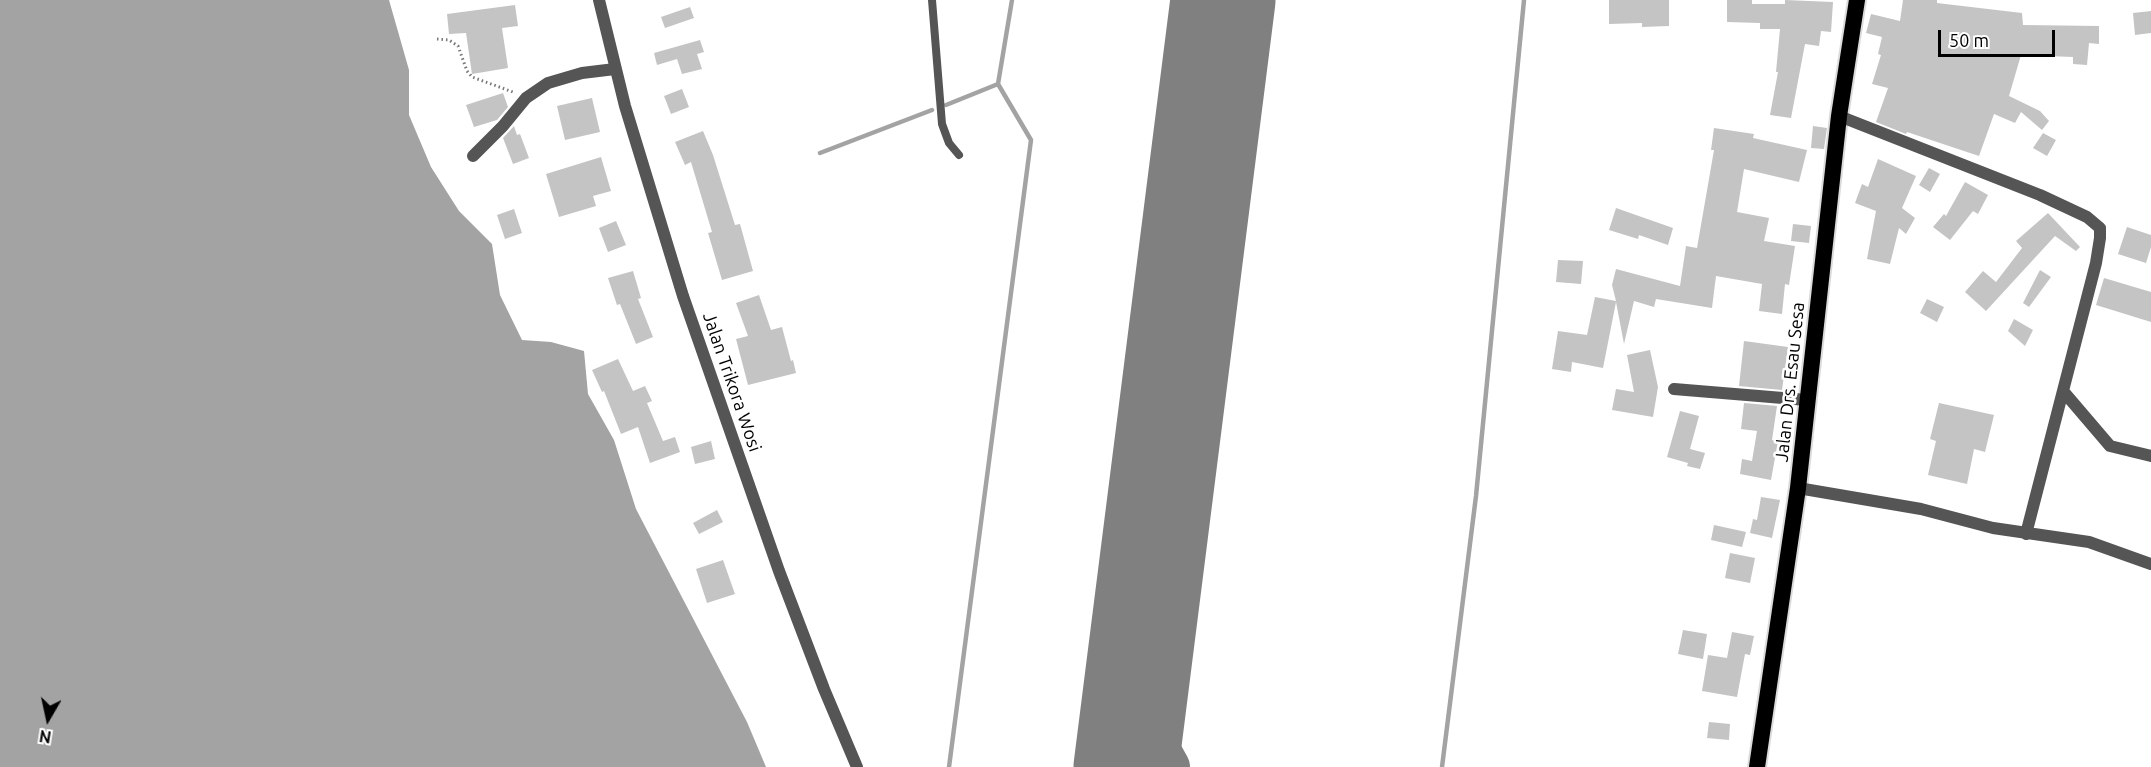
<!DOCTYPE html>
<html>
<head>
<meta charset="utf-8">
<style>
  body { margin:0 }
  #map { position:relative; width:2151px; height:767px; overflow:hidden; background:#fff; font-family:Ubuntu,sans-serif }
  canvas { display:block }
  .north { position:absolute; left:18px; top:689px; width:60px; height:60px; -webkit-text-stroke:4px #fff; paint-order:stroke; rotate:189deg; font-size:16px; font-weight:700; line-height:24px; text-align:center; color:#000 }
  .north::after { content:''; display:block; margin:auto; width:21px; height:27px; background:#000; clip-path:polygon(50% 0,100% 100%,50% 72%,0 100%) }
  .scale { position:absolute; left:1938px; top:30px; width:117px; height:27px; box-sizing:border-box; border:3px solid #000; border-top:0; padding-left:8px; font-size:18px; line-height:21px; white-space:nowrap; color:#000; -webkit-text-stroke:4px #fff; paint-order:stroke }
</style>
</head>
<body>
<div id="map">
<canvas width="2151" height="767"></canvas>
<div class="north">N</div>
<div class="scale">50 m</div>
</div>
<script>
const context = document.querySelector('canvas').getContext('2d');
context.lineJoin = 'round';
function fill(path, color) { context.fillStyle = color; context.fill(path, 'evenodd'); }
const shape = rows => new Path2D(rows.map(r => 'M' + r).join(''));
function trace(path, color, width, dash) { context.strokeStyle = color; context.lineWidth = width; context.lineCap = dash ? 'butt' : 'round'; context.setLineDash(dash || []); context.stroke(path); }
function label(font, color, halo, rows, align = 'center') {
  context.font = font + ' Ubuntu,sans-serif'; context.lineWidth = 5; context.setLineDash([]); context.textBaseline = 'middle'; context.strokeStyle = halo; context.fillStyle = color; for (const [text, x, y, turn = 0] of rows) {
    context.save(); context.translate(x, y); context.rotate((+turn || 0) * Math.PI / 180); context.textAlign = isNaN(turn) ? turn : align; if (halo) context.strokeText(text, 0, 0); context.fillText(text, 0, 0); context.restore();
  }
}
const water = shape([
  [0,0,389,0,409,70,409,115,431,167,459,211,492,244,500,295,522,340,551,342,584,351,588,394,614,440,636,509,747,722,766,767,0,767]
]);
const stream = shape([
  [946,105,998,84,1012,0],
  [820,153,932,110],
  [949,767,1031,140,998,84],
  [1442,767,1476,496,1524,0]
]);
const taxiway = shape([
  [1134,704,1169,767],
  [1121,767,1130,734]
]);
const runway = shape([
  [1126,767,1223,0]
]);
const building = shape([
  [1609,0,1669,0,1669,26,1642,27,1642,23,1609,24],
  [1727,0,1752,0,1752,4,1785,4,1785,0,1833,2,1831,32,1821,31,1819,46,1805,44,1791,118,1770,115,1778,72,1776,72,1780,29,1760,29,1760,23,1727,22],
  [1903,0,1937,0,1937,3,2022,13,2023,25,2099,26,2099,44,2089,43,2087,65,2073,64,2073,57,2021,55,2009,96,2040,111,2049,121,2042,130,2021,112,2015,123,1994,114,1979,156,1907,132,1906,134,1876,122,1888,88,1872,84,1881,55,1878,54,1882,37,1866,33,1871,14,1900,21],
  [515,5,518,26,502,28,508,68,472,74,466,33,449,34,447,14],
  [690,7,694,18,665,28,661,17],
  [2151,11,2151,33,2135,35,2133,13],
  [700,40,704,52,697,54,702,69,682,74,677,59,657,65,654,53],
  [682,89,689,107,671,114,664,96],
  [503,93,508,107,497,120,474,127,466,105],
  [592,98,600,132,565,140,557,106],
  [514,126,517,135,520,134,529,158,513,164,503,138],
  [1813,126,1827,128,1824,149,1811,148],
  [1714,128,1754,134,1753,138,1807,150,1799,182,1744,169,1737,212,1769,218,1764,241,1795,246,1789,285,1785,284,1782,314,1759,311,1762,284,1716,276,1712,308,1656,299,1654,307,1634,301,1624,344,1616,302,1603,368,1572,362,1571,372,1552,369,1558,331,1587,335,1595,297,1616,301,1612,285,1616,269,1680,286,1686,246,1697,248,1714,150,1711,150],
  [703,131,713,155,735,225,740,224,753,271,722,280,708,233,712,232,691,162,685,165,675,142],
  [2043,133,2056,140,2047,156,2033,148],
  [601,157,611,191,593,196,596,206,559,217,546,174],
  [1878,159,1916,176,1902,208,1915,218,1906,234,1899,228,1890,264,1867,259,1876,211,1855,203,1862,184,1868,187],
  [1929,168,1940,174,1930,192,1919,185],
  [1965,182,1988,195,1978,214,1973,211,1950,240,1933,227,1944,214,1946,216],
  [1616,208,1673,228,1668,245,1639,235,1638,239,1609,230],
  [514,209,522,233,505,239,497,215],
  [2048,213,2080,247,2076,251,2055,236,1986,311,1965,292,1983,271,1996,282,2022,248,2016,241],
  [616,221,626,245,608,252,599,228],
  [1793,224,1811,226,1809,243,1791,241],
  [2127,227,2151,235,2151,247,2146,263,2118,254],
  [1558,260,1583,261,1581,284,1556,282],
  [2040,270,2051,277,2029,307,2023,303],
  [633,271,641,298,638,299,653,337,636,344,620,304,617,305,608,278],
  [2104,278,2151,292,2151,322,2096,305],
  [759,295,771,330,782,327,791,361,793,360,796,373,748,385,736,339,748,336,736,303],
  [1927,299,1944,307,1937,322,1920,313],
  [2014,319,2033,330,2025,346,2008,331],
  [1744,341,1788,347,1782,390,1739,386],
  [1650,350,1658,387,1653,417,1612,410,1616,389,1634,392,1627,355],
  [618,359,633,391,645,386,652,401,647,403,663,441,675,437,680,452,650,463,638,427,621,434,604,391,602,392,592,370],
  [1744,403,1777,406,1772,440,1778,441,1771,480,1740,474,1742,459,1752,461,1757,431,1741,429],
  [1939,403,1994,415,1985,452,1974,449,1967,484,1928,475,1936,441,1930,439],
  [1680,411,1699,416,1690,449,1705,453,1700,469,1687,466,1688,463,1667,457],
  [711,441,715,459,695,464,691,447],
  [1761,497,1780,500,1772,538,1750,533,1753,519,1757,520],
  [717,510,723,522,699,534,693,523],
  [1714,525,1746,532,1742,547,1711,540],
  [1730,553,1755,558,1750,583,1725,578],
  [723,560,735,594,707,603,696,569],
  [1683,630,1707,634,1703,659,1678,654],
  [1732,632,1754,636,1750,655,1745,654,1737,697,1702,691,1708,655,1727,658],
  [1709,722,1730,724,1729,740,1707,738]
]);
const path = shape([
  [437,39,449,40,458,46,467,71,472,77,513,92]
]);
const service = shape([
  [932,0,942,124,949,143,959,155]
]);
const minor = shape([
  [1839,116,2040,195,2087,217,2100,228,2100,238,2096,263,2026,534],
  [473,156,503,126,526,98,548,83,582,73,615,69],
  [1674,389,1807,400],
  [2063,391,2110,446,2151,456],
  [1798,488,1921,509,1993,528,2089,542,2151,564]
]);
const tertiary = shape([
  [599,0,625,106,683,296,779,571,824,689,857,767]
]);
const trunk = shape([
  [1757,767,1798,488,1839,116,1857,0]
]);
const streetNames = [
  ["Jalan Trikora Wosi",732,382,71],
  ["Jalan Drs. Esau Sesa",1790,382,-84]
];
fill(water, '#a3a3a3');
trace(stream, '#a3a3a3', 4.5);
trace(taxiway, '#808080', 42);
trace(runway, '#808080', 105);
fill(building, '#c4c4c4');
trace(trunk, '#dbdbdb', 20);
trace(path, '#777', 3, [1.5, 3]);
trace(service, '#555', 8);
trace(minor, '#555', 12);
trace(tertiary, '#555', 12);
trace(trunk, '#000', 16);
label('18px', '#000', '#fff', streetNames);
</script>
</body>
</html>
